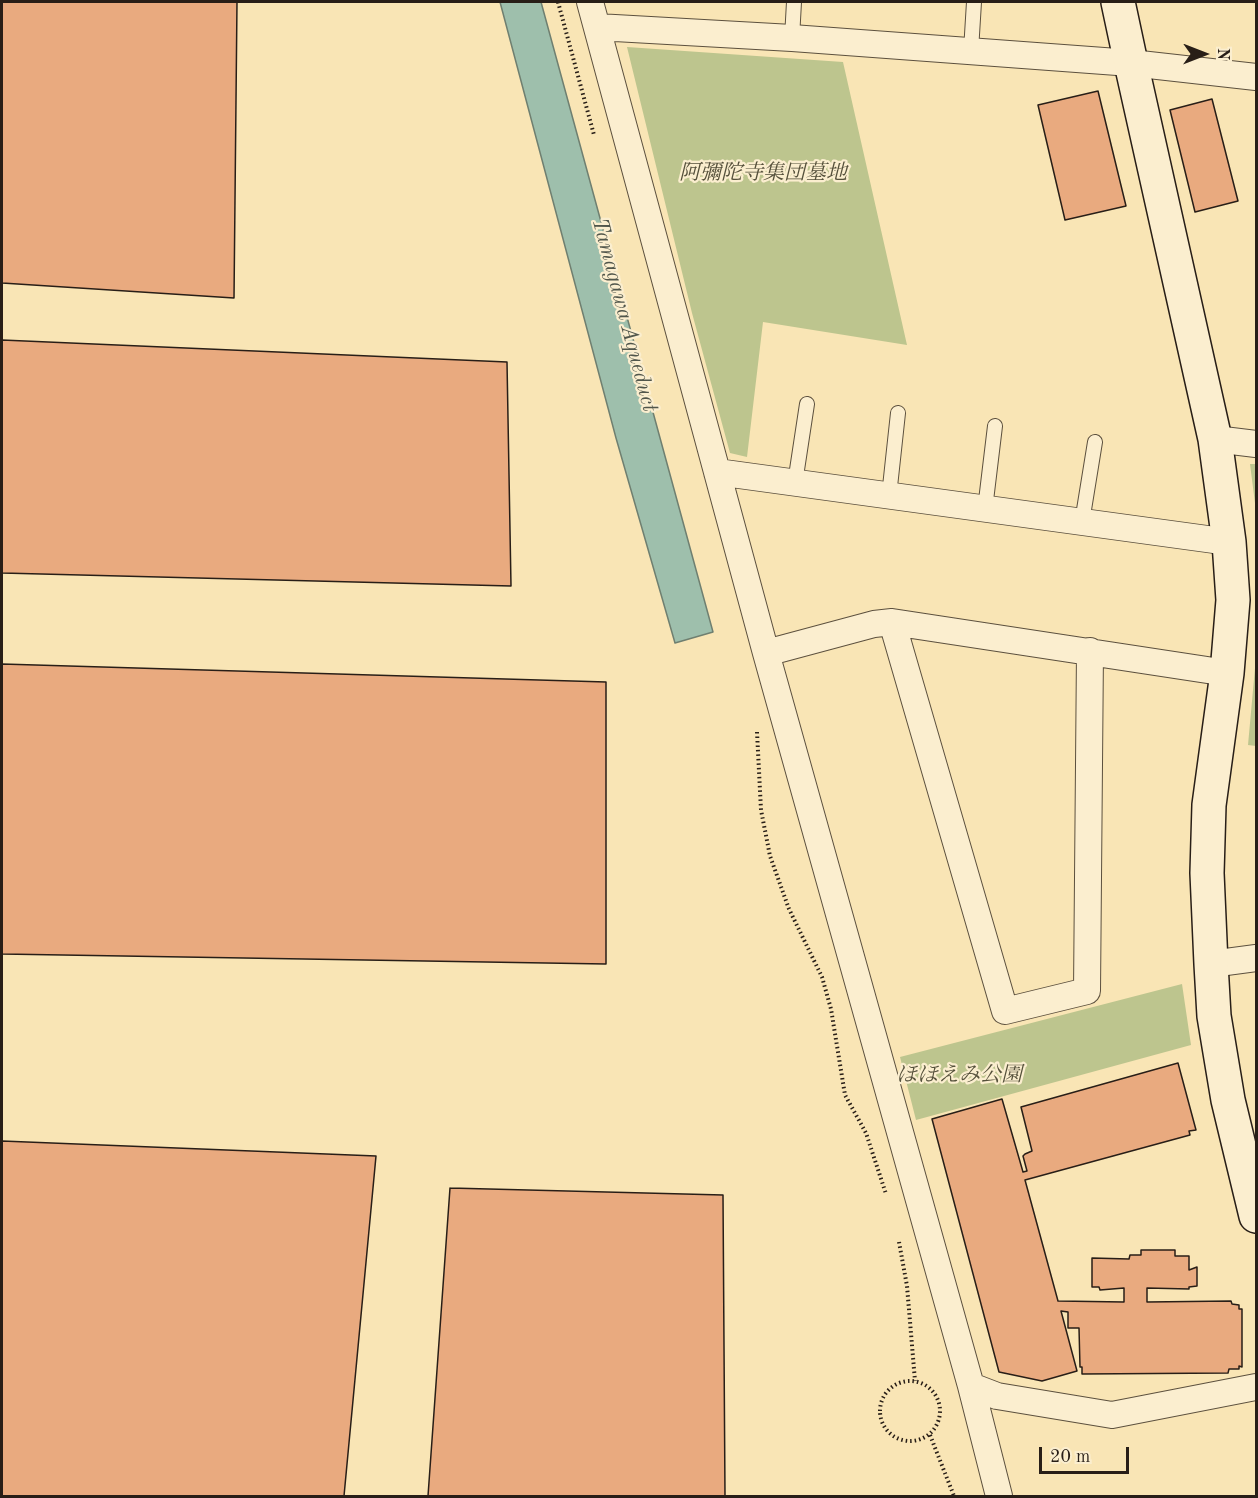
<!DOCTYPE html>
<html>
<head>
<meta charset="utf-8">
<style>
  body { margin:0 }
  #map { position:relative; width:1258px; height:1498px; overflow:hidden; background:#f9e5b5; font-family:"Old Standard TT",serif }
  canvas { display:block }
  .frame { position:absolute; inset:0; border:3px solid #281e17; pointer-events:none }
  .north { position:absolute; left:1174px; top:24px; width:60px; height:60px; -webkit-text-stroke:4px #fbeecf; paint-order:stroke; rotate:90deg; font-size:16px; font-weight:700; line-height:24px; text-align:center; color:#281e17 }
  .north::after { content:''; display:block; margin:auto; width:21px; height:27px; background:#281e17; clip-path:polygon(50% 0,100% 100%,50% 72%,0 100%) }
  .scale { position:absolute; left:1039px; top:1447px; width:90px; height:27px; box-sizing:border-box; border:3px solid #281e17; border-top:0; padding-left:8px; font-size:18px; line-height:21px; white-space:nowrap; color:#281e17; -webkit-text-stroke:4px #fbeecf; paint-order:stroke }
</style>
</head>
<body>
<div id="map">
<canvas width="1258" height="1498"></canvas>
<div class="frame"></div>
<div class="north">N</div>
<div class="scale">20 m</div>
</div>
<script>
const context = document.querySelector('canvas').getContext('2d');
context.lineJoin = 'round';
function fill(path, color) { context.fillStyle = color; context.fill(path, 'evenodd'); }
const shape = rows => new Path2D(rows.map(r => 'M' + r).join(''));
function trace(path, color, width, dash) { context.strokeStyle = color; context.lineWidth = width; context.lineCap = dash ? 'butt' : 'round'; context.setLineDash(dash || []); context.stroke(path); }
function label(font, color, halo, rows, align = 'center') {
  context.font = font + ' "Old Standard TT","Noto Serif JP",serif'; context.lineWidth = 4.5; context.setLineDash([]); context.textBaseline = 'middle'; context.strokeStyle = halo; context.fillStyle = color; for (const [text, x, y, turn = 0] of rows) {
    context.save(); context.translate(x, y); context.rotate((+turn || 0) * Math.PI / 180); context.textAlign = isNaN(turn) ? turn : align; if (halo) context.strokeText(text, 0, 0); context.fillText(text, 0, 0); context.restore();
  }
}
const green = shape([
  [627,47,843,62,907,345,763,322,747,457,730,453,692,313],
  [1250,464,1256,464,1256,511],
  [1256,657,1256,746,1248,745],
  [1182,984,1191,1045,916,1120,900,1057]
]);
const water = shape([
  [500,2,541,2,713,632,675,643,616,438,500,2]
]);
const building = shape([
  [2,2,237,2,234,298,2,283,2,2],
  [1098,91,1126,206,1065,220,1038,105,1098,91],
  [1212,99,1238,201,1195,212,1170,110,1212,99],
  [2,340,507,362,511,586,2,573,2,340],
  [2,664,606,682,606,964,2,954,2,664],
  [1178,1063,1196,1130,1189,1131,1190,1135,1025,1180,1058,1301,1124,1302,1124,1288,1100,1290,1099,1287,1092,1287,1092,1258,1129,1259,1130,1255,1141,1255,1141,1250,1175,1250,1175,1256,1189,1256,1189,1270,1197,1267,1197,1286,1189,1287,1189,1289,1147,1288,1147,1302,1231,1301,1232,1304,1239,1305,1239,1309,1242,1309,1242,1367,1239,1366,1239,1369,1229,1369,1228,1373,1082,1374,1082,1367,1080,1367,1079,1328,1068,1328,1068,1312,1061,1311,1077,1371,1042,1381,999,1372,932,1119,1002,1099,1023,1172,1027,1171,1023,1156,1025,1154,1032,1151,1021,1107,1178,1063],
  [2,1141,376,1156,344,1496,2,1496,2,1141],
  [450,1188,723,1195,725,1496,428,1496,450,1188]
]);
const path = shape([
  [558,2,594,135],
  [757,732,761,810,770,856,789,909,822,977,831,1009,845,1095,866,1133,886,1194],
  [899,1242,907,1286,915,1381],
  '880 1411a30 30 0 1 1 60 0a30 30 0 1 1-60 0Z',
  [930,1435,954,1496]
]);
const lane = shape([
  [792,38,794,2],
  [971,51,974,2],
  [795,483,807,404],
  [889,496,898,413],
  [985,509,995,426],
  [1082,522,1095,442]
]);
const street = shape([
  [590,2,766,653,971,1386,999,1496],
  [597,27,792,38,1131,63,1256,77],
  [1215,439,1256,444],
  [717,472,1229,542],
  [892,622,1005,1011,1087,991,1090,651],
  [766,653,874,624,892,622,1227,673],
  [1211,964,1256,958],
  [971,1386,997,1396,1112,1415,1256,1387]
]);
const secondary = shape([
  [1118,2,1131,63,1215,439,1229,542,1233,600,1227,673,1209,805,1207,873,1211,964,1214,1016,1228,1100,1256,1216]
]);
const parkNames = [
  ["阿彌陀寺集団墓地",763,173],
  ["ほほえみ公園",959,1075]
];
const waterNames = [
  ["Tamagawa Aqueduct",624,315,75]
];
fill(green, '#bdc58e');
fill(water, '#9ebfac');
trace(water, '#6f7f70', 1.5);
fill(building, '#e9aa7f');
trace(building, '#281e17', 1.5);
trace(lane, '#5c503e', 16);
trace(street, '#5c503e', 28);
trace(secondary, '#281e17', 36);
trace(path, '#281e17', 4, [1.5, 3]);
trace(lane, '#fbeecf', 14);
trace(street, '#fbeecf', 26);
trace(secondary, '#fbeecf', 33);
label('italic 21px', '#55503b', '#fbeecf', parkNames);
label('italic 22px', '#51564b', '#fbeecf', waterNames);
</script>
</body>
</html>
